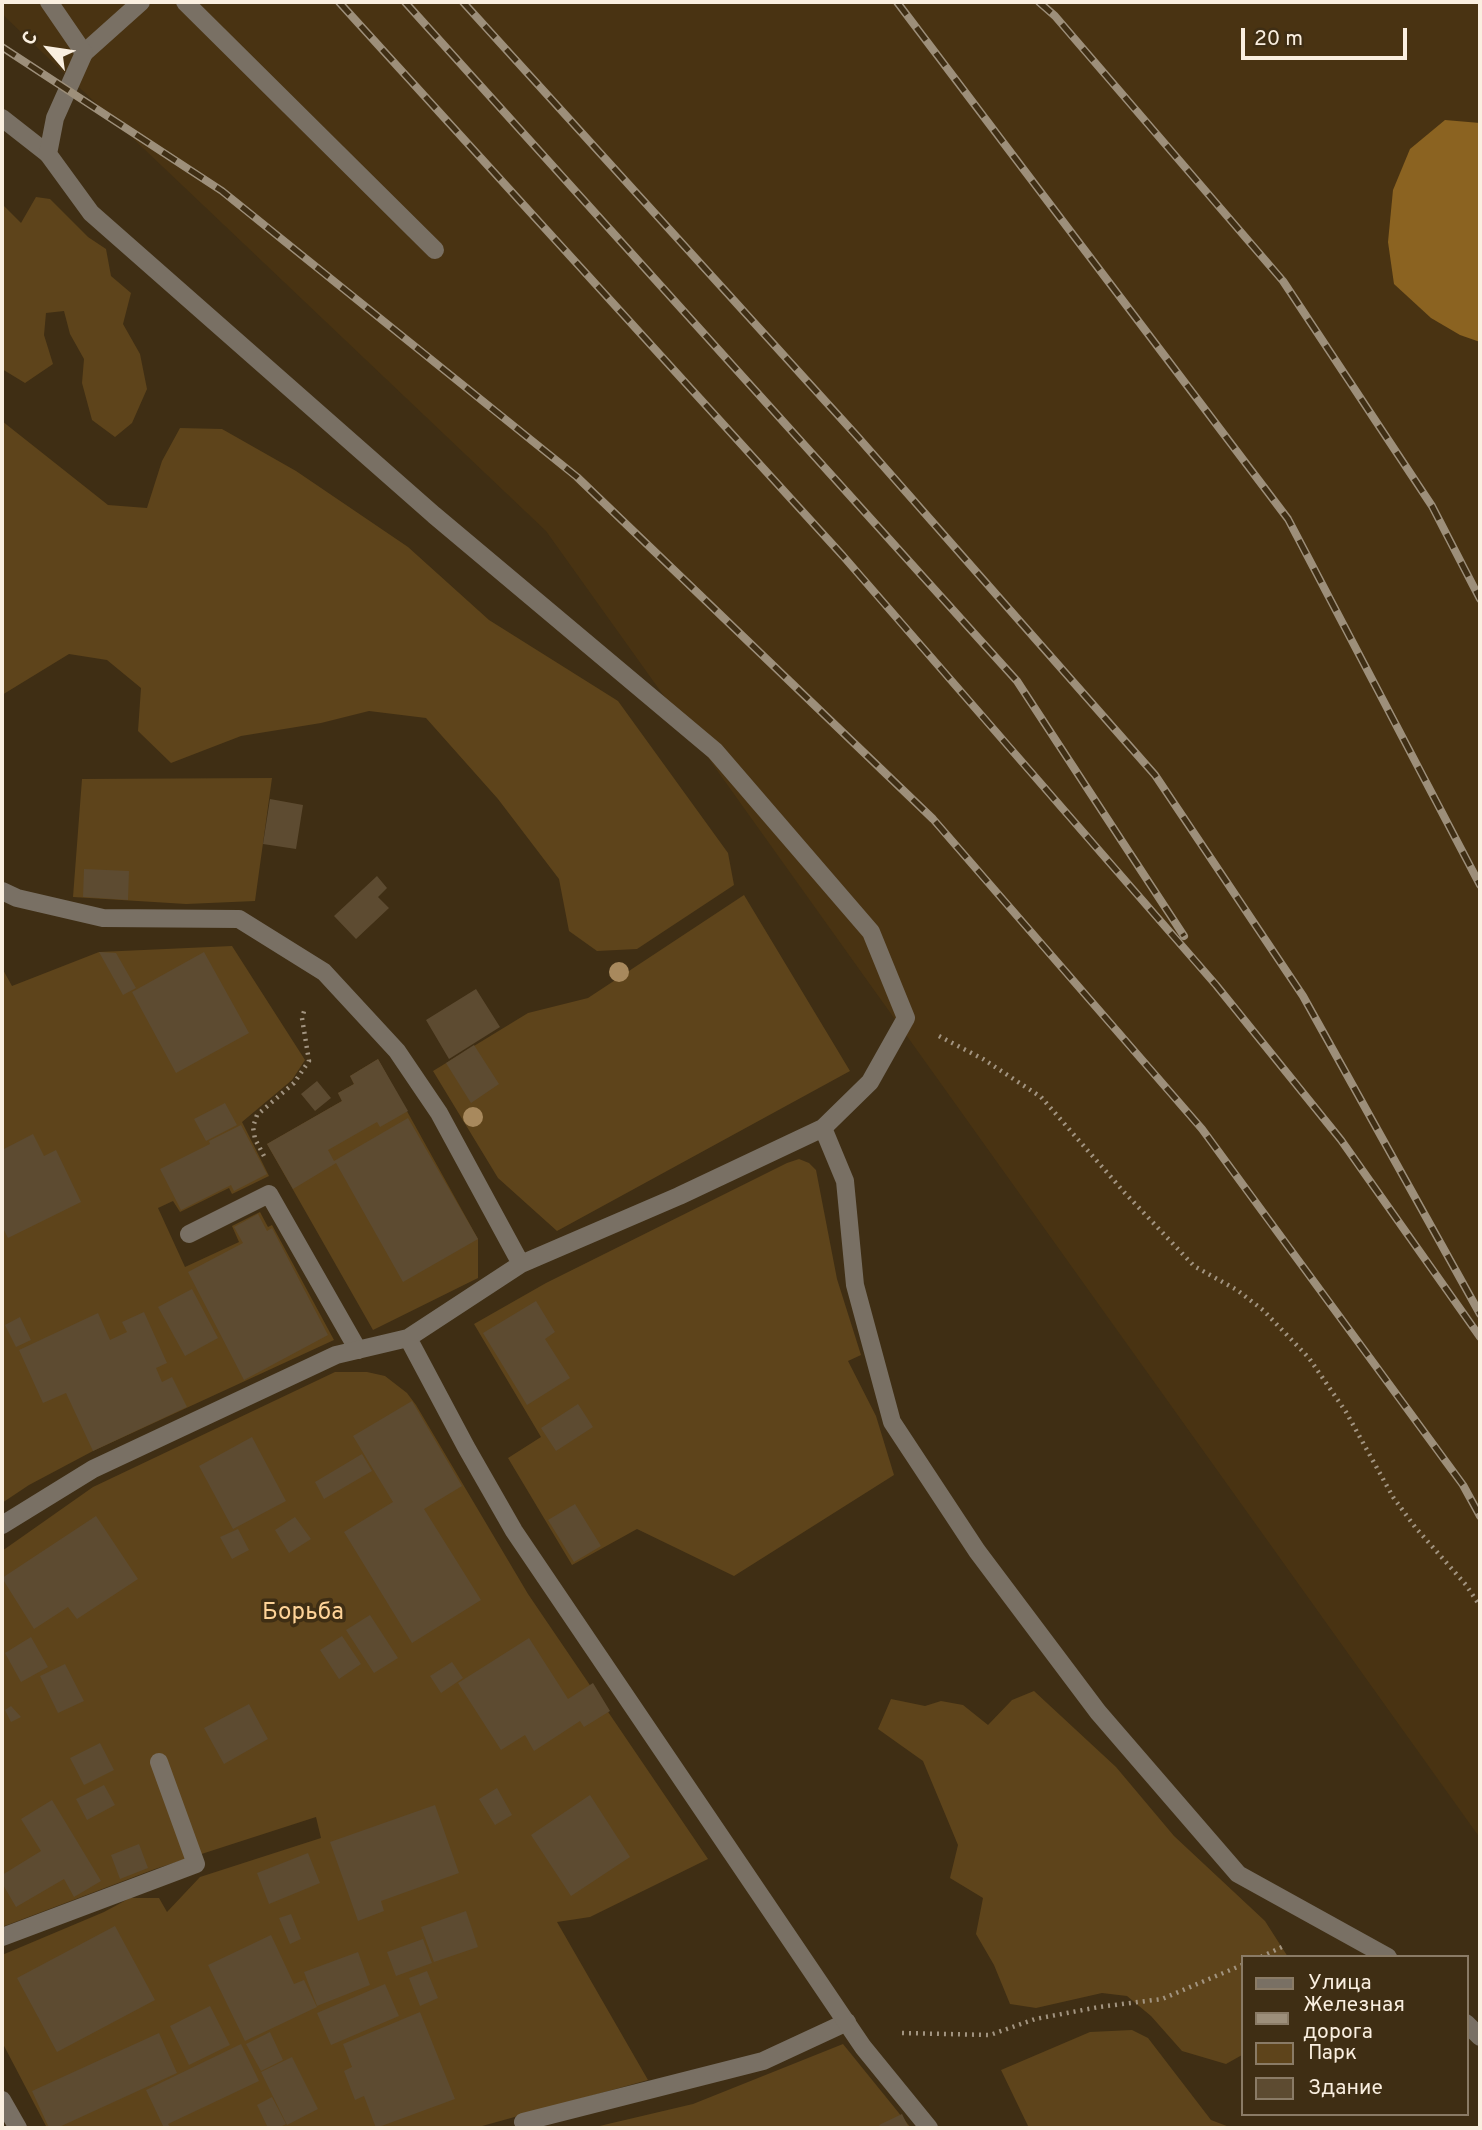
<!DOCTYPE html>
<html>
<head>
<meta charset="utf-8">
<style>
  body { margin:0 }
  #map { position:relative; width:1482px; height:2130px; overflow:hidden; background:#3f2e14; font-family:Overpass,sans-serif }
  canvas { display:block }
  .frame { position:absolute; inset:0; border:4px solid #faefe0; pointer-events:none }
  .legend { position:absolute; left:1241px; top:1955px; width:228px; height:161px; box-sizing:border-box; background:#3f2e14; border:2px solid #8a7b66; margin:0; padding:9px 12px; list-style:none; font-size:21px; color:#faefe0 }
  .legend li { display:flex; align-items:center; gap:14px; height:35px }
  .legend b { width:35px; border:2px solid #8a7b66 }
  .north { position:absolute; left:14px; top:14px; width:70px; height:70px; -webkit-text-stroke:5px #3f2e14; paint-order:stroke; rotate:299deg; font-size:19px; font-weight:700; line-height:28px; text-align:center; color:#faefe0 }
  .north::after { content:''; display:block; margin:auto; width:24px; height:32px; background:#faefe0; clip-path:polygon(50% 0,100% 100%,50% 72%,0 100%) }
  .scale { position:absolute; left:1241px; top:28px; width:166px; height:32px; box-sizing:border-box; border:4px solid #faefe0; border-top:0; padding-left:9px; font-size:21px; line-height:24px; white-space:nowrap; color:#faefe0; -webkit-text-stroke:5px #3f2e14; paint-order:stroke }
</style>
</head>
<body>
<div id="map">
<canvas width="1482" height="2130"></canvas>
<div class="frame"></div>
<ul class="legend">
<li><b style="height:9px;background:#797064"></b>Улица</li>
<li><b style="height:9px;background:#9d8f7a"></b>Железная дорога</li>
<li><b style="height:19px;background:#5e441b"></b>Парк</li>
<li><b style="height:19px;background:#5d4b31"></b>Здание</li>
</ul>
<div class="north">С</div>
<div class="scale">20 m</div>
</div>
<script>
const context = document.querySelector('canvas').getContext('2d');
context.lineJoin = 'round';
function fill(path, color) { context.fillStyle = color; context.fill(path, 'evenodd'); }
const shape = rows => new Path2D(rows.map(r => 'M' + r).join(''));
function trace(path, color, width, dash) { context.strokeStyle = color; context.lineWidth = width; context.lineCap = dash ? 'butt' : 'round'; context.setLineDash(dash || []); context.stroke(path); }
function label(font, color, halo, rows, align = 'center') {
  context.font = font + ' Overpass,sans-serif'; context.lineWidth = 7; context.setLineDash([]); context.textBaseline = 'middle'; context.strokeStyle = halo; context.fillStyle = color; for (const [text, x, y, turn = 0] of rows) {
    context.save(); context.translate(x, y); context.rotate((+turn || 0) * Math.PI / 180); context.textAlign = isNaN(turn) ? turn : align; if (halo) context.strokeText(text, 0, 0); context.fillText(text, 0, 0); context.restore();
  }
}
const built = shape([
  [2,2,1480,2,1480,1838,546,531,2,14]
]);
const green = shape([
  [36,197,50,199,88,237,106,249,111,276,131,293,123,324,140,354,147,389,132,423,115,437,92,420,82,383,84,359,70,334,64,311,46,313,44,335,53,364,25,383,2,369,2,204,21,223],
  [2,421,108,505,147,508,162,461,180,428,222,429,296,471,408,547,489,620,618,701,728,853,734,885,637,949,597,951,569,931,559,879,498,799,426,718,369,711,321,723,241,736,171,763,138,731,141,688,107,660,69,654,2,695],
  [272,778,255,901,186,904,73,897,82,779],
  [744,895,850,1071,557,1231,498,1178,433,1071,528,1013,588,998],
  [232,946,305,1060,292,1080,242,1122,269,1176,232,1194,229,1188,180,1212,173,1201,158,1208,185,1267,239,1242,232,1226,260,1212,268,1227,272,1225,334,1340,93,1451,29,1485,2,1503,2,968,12,986,99,952],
  [378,1059,478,1239,478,1278,373,1330,267,1144,342,1101,338,1093,354,1084,350,1076],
  [799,1159,809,1163,816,1170,837,1279,861,1355,848,1361,876,1416,894,1475,734,1576,637,1529,572,1565,508,1458,541,1437,474,1324,546,1283,787,1163],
  [335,1372,367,1372,385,1376,407,1393,416,1405,528,1594,708,1859,590,1917,557,1922,648,2080,475,2128,47,2128,2,2042,2,1955,104,1912,130,1898,159,1898,167,1912,200,1877,321,1838,316,1817,155,1869,2,1927,2,1551,93,1487],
  [1034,1691,1116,1767,1174,1836,1265,1921,1288,1957,1242,1957,1242,2055,1226,2064,1182,2051,1151,2016,1127,1996,1102,1993,1036,2008,1010,2004,994,1965,976,1934,983,1898,950,1878,958,1845,923,1761,878,1729,891,1699,925,1706,941,1701,963,1705,988,1725,1012,1700],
  [1132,2030,1148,2038,1211,2120,1232,2128,1029,2128,1001,2070,1090,2032],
  [843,2044,911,2128,591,2128,693,2104]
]);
const forest = shape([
  [1445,120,1480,123,1480,342,1460,335,1431,318,1394,284,1388,242,1393,190,1410,149]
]);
const building = shape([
  [270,799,303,805,296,849,263,844],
  [84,869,129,871,128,900,83,897],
  [377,876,387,888,378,897,389,908,356,939,334,916],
  [99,952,116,953,136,988,123,995],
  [204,952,249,1033,176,1073,132,992],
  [476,989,500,1027,449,1059,426,1020],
  [474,1045,499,1084,471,1103,446,1063],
  [378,1059,408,1111,380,1127,377,1122,328,1150,334,1161,408,1118,478,1239,403,1282,336,1163,293,1189,267,1144,342,1101,338,1093,354,1084,350,1076],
  [317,1081,331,1098,315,1111,301,1094],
  [225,1103,237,1125,206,1141,194,1119],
  [241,1125,267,1174,234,1191,231,1185,181,1210,160,1169,210,1144,209,1141],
  [33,1134,44,1156,56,1150,81,1202,8,1238,2,1226,2,1150],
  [258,1214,267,1231,272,1228,328,1335,244,1380,188,1272,243,1243,234,1227],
  [192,1289,218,1338,185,1356,158,1307],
  [536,1301,555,1332,545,1339,570,1378,527,1405,483,1333],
  [144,1312,167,1363,156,1368,162,1382,172,1377,187,1407,93,1451,66,1393,43,1403,19,1350,98,1313,110,1340,127,1332,122,1322],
  [20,1317,31,1340,16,1347,5,1325],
  [412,1401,462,1486,424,1509,481,1600,412,1643,344,1532,393,1502,353,1436],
  [578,1404,593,1427,556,1451,541,1428],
  [252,1437,286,1501,233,1529,199,1466],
  [362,1454,372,1471,324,1499,315,1482],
  [575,1504,601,1546,574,1562,548,1520],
  [96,1516,138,1579,77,1619,68,1607,34,1629,2,1578],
  [295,1517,311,1539,289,1553,275,1530],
  [238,1529,249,1550,232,1559,220,1537],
  [370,1615,398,1658,374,1673,346,1630],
  [342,1636,361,1664,339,1679,320,1650],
  [31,1637,48,1667,21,1682,5,1653],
  [529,1638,568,1699,593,1683,610,1711,584,1727,580,1721,534,1751,525,1735,501,1750,458,1683],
  [452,1662,463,1678,441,1693,430,1676],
  [65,1664,84,1701,58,1713,40,1676],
  [249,1704,268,1739,224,1764,204,1728],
  [11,1706,21,1717,11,1722,5,1710],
  [100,1743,114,1770,84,1785,70,1758],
  [104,1785,115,1805,87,1820,76,1799],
  [497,1788,512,1815,495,1825,479,1799],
  [590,1795,630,1857,571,1896,531,1835],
  [52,1800,101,1881,74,1897,64,1879,16,1907,2,1883,2,1875,41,1851,21,1819],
  [435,1805,459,1873,381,1901,384,1911,358,1921,330,1842],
  [139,1844,148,1868,120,1879,111,1855],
  [308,1853,320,1883,269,1904,257,1873],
  [466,1911,478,1947,434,1962,421,1927],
  [291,1914,301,1939,290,1944,279,1918],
  [115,1926,155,2000,57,2052,17,1978],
  [271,1935,294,1984,304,1980,317,2007,245,2041,208,1965],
  [423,1939,432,1963,396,1976,387,1952],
  [358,1952,370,1985,317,2006,304,1972],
  [427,1971,438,1998,420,2006,409,1978],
  [385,1984,399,2016,331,2045,317,2013],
  [210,2006,230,2045,189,2065,170,2026],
  [420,2012,455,2099,376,2128,364,2096,355,2100,344,2071,352,2067,343,2044],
  [270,2032,283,2060,261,2071,246,2044],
  [159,2033,177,2073,57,2128,49,2128,32,2091],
  [241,2044,259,2081,168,2124,171,2128,164,2128,146,2090],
  [292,2057,318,2109,287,2125,261,2072],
  [272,2097,286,2124,278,2128,268,2128,257,2105],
  [902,2114,909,2128,881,2128,879,2125]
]);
const path = shape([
  [939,1036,983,1059,1041,1097,1124,1192,1194,1266,1237,1290,1263,1310,1309,1358,1346,1412,1393,1497,1415,1527,1466,1585,1480,1606],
  [264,1156,255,1139,253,1127,257,1115,294,1083,309,1061,302,1018,305,1008],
  [1261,1957,1286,1945],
  [902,2033,990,2035,1035,2019,1099,2007,1162,1999,1242,1965]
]);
const service = shape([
  [185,2,435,250],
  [84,53,141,2],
  [2,118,48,154],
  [189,1234,269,1194,358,1350],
  [2,1937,196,1864,159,1762],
  [523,2122,763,2061,847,2022]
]);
const minor = shape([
  [2,891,17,898,103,918,239,919,324,972,397,1051,439,1113,521,1264],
  [823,1128,845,1181,855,1285,892,1422,977,1551,1098,1712,1238,1874,1388,1957],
  [408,1338,466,1447,514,1531,863,2047,929,2128],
  [2,1525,93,1469,336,1355,408,1338,521,1264,679,1196,823,1128,870,1082,906,1018,871,932,715,751,434,515,91,213,48,154,55,118,84,53,49,2],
  [1466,2023,1480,2037],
  [2,2100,18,2128]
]);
const rail = shape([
  [339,2,843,556,1216,985,1341,1140,1480,1337],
  [405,2,1017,681,1184,936],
  [463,2,856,435,1155,775,1303,996,1480,1314],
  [897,2,1288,519,1480,885],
  [1039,2,1055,16,1283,281,1432,506,1480,599],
  [2,47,222,191,577,477,933,819,1202,1129,1463,1485,1480,1516]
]);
const trees = [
  [619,972],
  [473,1117]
];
const parkNames = [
  ["Борьба",303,1614]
];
fill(built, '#493312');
fill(green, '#5e441b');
fill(forest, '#8b6321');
fill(building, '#5d4b31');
trace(path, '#a29480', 4.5, [2, 5]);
trace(service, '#797064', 18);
trace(minor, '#797064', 18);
trace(rail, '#9d8f7a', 8);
trace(rail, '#3f2e14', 5, [16]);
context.fillStyle = '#a8895d';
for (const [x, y] of trees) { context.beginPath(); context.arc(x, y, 10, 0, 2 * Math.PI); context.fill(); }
label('24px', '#fed398', '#3f2e14', parkNames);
</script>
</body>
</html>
